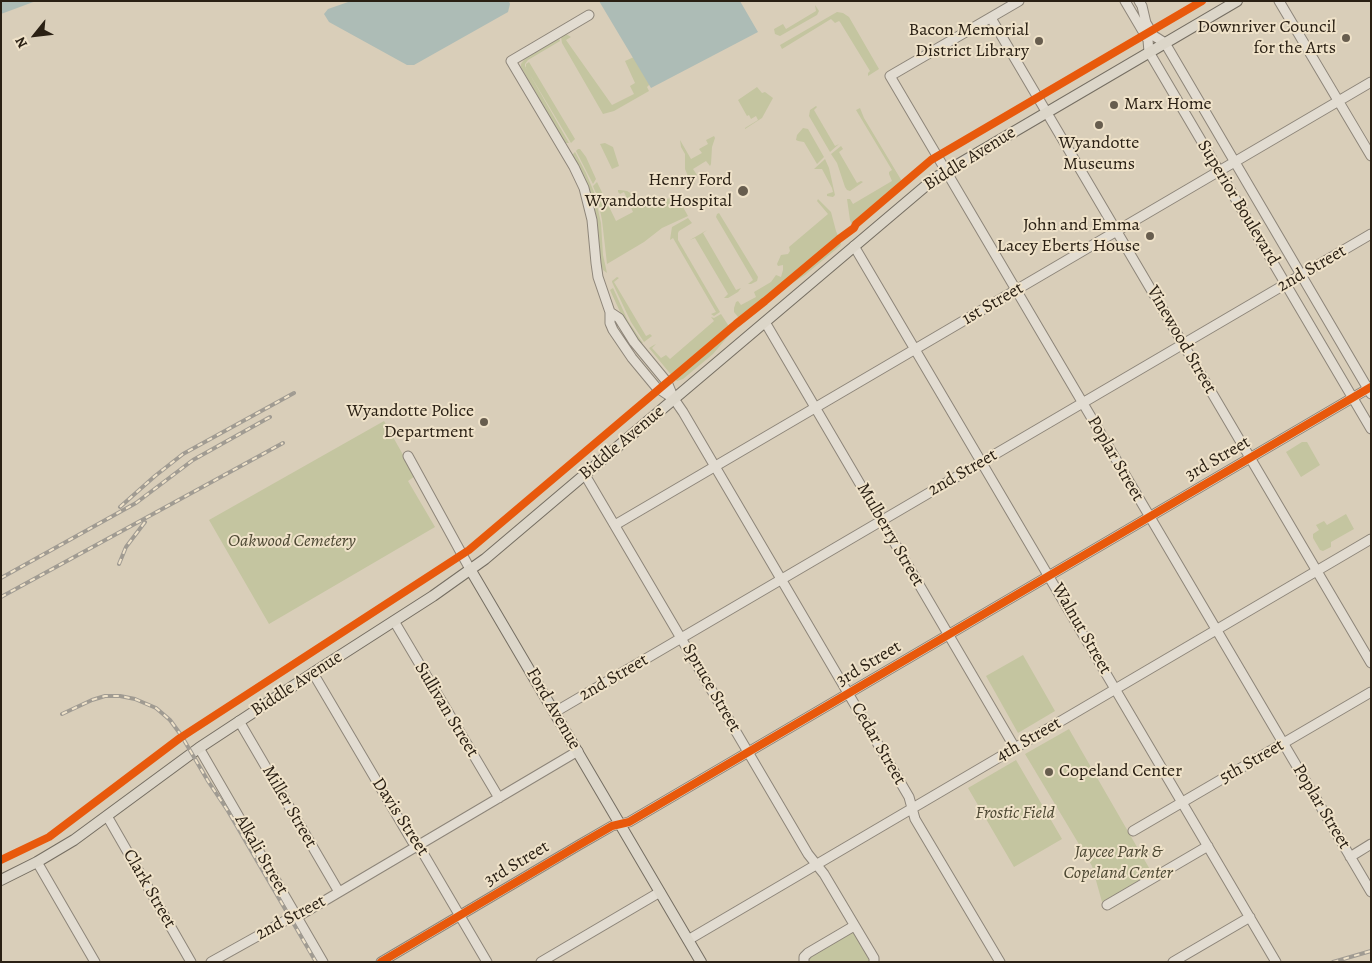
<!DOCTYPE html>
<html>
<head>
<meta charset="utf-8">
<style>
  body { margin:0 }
  #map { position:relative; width:1372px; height:963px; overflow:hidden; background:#d9ceb9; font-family:Alegreya,serif }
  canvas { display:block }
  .frame { position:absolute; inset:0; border:2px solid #2a2014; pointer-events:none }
  .north { position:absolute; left:10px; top:10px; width:50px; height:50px; -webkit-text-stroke:4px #efe2c9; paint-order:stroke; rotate:241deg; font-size:14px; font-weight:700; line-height:20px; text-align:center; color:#2a2014 }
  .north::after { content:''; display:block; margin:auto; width:18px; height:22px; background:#2a2014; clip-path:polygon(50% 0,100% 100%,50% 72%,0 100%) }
</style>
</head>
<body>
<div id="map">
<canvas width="1372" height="963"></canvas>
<div class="frame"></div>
<div class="north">N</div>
</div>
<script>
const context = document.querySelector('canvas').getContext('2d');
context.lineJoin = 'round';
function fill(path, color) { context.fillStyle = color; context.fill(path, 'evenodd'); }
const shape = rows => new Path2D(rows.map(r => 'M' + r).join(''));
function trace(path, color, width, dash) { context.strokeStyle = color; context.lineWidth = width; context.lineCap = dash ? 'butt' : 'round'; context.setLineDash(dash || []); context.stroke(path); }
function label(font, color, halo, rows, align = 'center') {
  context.font = font + ' Alegreya,serif'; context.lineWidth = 4; context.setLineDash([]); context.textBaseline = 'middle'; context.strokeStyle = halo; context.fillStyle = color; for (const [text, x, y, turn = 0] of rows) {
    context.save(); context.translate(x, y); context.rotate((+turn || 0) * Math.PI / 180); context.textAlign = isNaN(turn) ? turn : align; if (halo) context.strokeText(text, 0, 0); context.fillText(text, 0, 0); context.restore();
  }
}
const green = shape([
  [815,5,819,11,817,15,780,36,775,34,774,29,783,24,786,29,816,11],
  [837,12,843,13,849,17,879,69,868,76,868,73,870,71,840,22,839,21,835,23,831,19,782,49,780,45],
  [566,34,571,37,566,40,612,105,634,94,630,86,635,83,625,61,634,57,650,84,647,87,649,91,614,111,603,114,562,43,561,37],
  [559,38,560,41,528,60,525,64,525,66,569,143,565,143,521,67,521,64,525,58],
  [529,62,575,139,571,143,526,68,526,64],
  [757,87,762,93,765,92,773,98,762,118,745,129,745,128,758,120,756,116,751,119,749,115,747,116,738,100],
  [816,106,817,107,814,110,835,146,839,144,830,152,809,116,810,110],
  [860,108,864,118,903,183,853,227,850,220,847,199,850,199,853,204,892,181,889,174,889,172,892,170,856,110],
  [803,128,808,129,824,157,817,164,804,142,798,141,796,140,797,135],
  [714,136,715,138,712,147,711,164,710,166,706,161,693,169,697,175,693,179,695,184,689,179,685,169,685,154,681,147,680,140,691,159,702,153,699,149,708,144,706,140],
  [605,143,613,147,619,166,612,169,600,144],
  [841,146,843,149,839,152,857,183,861,181,863,182,850,191,847,190,845,187,837,163,831,154],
  [578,149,580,149,586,157,596,179,593,184,576,151],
  [575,152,586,173,594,192,601,223,603,255,607,273,603,270,600,260,597,225,592,200,585,178,572,155],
  [825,159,829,168,835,195,833,197,827,196,827,194,833,192,832,188,822,169,814,169],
  [597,182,616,221,633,212,624,192,620,194,618,192,618,190,620,190,627,191,639,198,648,200,678,198,688,216,662,228,644,242,607,264,602,220,597,196,593,186],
  [818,199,831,212,836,231,839,238,769,297,741,318,738,317,734,312,734,308,736,302,738,301,741,305,756,297,754,292,771,282,776,275,781,277,783,270,783,265,778,266,777,264,781,255,788,254,790,251,789,247,828,214,817,201],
  [719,213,758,277,757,281,751,284,748,284,753,280,716,217,717,214],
  [688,218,692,223,679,231,678,233,678,240,720,312,714,316,711,314,716,312,673,238,670,240,672,227],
  [707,230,703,233,736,290,741,288,738,292,728,298,724,298,728,294,695,238,690,240],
  [839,241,841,244,840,246,805,275,783,289,752,316,744,319],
  [617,277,619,278,614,282,646,336,650,334,652,336,644,342,631,322,612,282,612,281],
  [613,288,628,321,643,343,639,344,622,316,610,290],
  [721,314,730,328,673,377,649,348,654,345,656,344,652,348,661,358,666,355,670,359,714,321,711,317,714,318],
  [730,331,729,335,713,354,683,379,677,381,674,378],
  [384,421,415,476,408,481,435,527,269,624,209,520],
  [1302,442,1307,442,1320,465,1301,477,1286,452],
  [1346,514,1354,529,1331,542,1331,547,1323,551,1320,550,1313,538,1313,534,1319,530,1316,525,1324,521,1327,525],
  [1023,655,1055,711,1018,733,986,676],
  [1069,729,1152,873,1102,902,1092,866,1025,754],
  [1016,760,1062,839,1014,867,968,788],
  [853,932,871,962,808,962,806,959]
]);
const water = shape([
  [1,1,36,1,1,14],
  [351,1,509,1,510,4,508,12,414,65,407,65,329,22,324,14,328,9],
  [599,1,740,1,758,32,651,88]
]);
const minor = shape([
  [1019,1,890,76,1371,892],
  [1125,1,1148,40,1149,52,1371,429],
  [1139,1,1142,6,1146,23,1154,36,1165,43,1371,394],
  [1279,1,1371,156],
  [589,15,511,61,574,167,584,188,592,220,596,263,598,277,610,312,610,323,613,330,632,358,656,387,674,399],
  [991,18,1371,663],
  [854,246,1276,962],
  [610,312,619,318,634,342,667,382,674,399,683,412,909,797,915,819,1000,962],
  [765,322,1015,748],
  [408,456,470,569],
  [585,475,808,854,824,874,874,958,874,962],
  [615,525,1371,82],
  [394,621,499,798],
  [313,673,412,841,423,853,487,962],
  [555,712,1371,234],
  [239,721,339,892],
  [199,748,323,962],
  [107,816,191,962],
  [1133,831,1371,692],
  [1350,857,1371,844],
  [37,862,95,962],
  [1107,905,1208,846],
  [688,940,1371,539],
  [211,962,290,918,297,917,578,751],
  [381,962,579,845,612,826,629,822,1371,387],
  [541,962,660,892],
  [804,962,804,957,808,953,854,926],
  [1173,962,1250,917]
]);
const major = shape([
  [470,569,701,962],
  [1,880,37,862,74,840,199,748,313,673,433,596,485,559,935,178,1237,1]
]);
const rail = shape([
  [120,507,155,476,183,454,294,393],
  [119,564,126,547,145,522],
  [1,578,136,503,193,460,270,417],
  [1,597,283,443],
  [62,714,92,700,105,696,120,696,135,699,156,708,170,720,181,735,208,781,228,811,316,962],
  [1333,962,1371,951]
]);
const cycleway = shape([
  [1,860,49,837,180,738,469,550,736,324,765,301,839,239,854,228,856,224,931,160,1202,1],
  [381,962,579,845,612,826,629,822,1371,387]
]);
const markers = [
  [1346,38,5,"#675d4e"],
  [1039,41,5,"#675d4e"],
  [1114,105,5,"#675d4e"],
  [1099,125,5,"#675d4e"],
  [743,191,6,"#675d4e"],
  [1150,236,5,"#675d4e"],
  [484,422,5,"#675d4e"],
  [1049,772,5,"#675d4e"]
];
const poiNames = [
  ["Downriver Council",1336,28],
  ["for the Arts",1336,49],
  ["Bacon Memorial",1029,31],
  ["District Library",1029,52],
  ["Marx Home",1124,105,"left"],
  ["Wyandotte",1099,144,"center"],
  ["Museums",1099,165,"center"],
  ["Henry Ford",732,181],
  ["Wyandotte Hospital",732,202],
  ["John and Emma",1140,226],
  ["Lacey Eberts House",1140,247],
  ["Wyandotte Police",474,412],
  ["Department",474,433],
  ["Copeland Center",1059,772,"left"]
];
const streetNames = [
  ["Biddle Avenue",970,159,-32],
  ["Superior Boulevard",1238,203,59],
  ["2nd Street",1312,269,-30],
  ["1st Street",993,304,-30],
  ["Vinewood Street",1181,340,60],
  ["Biddle Avenue",622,443,-40],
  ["Poplar Street",1115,459,60],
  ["3rd Street",1218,459,-30],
  ["2nd Street",963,473,-30],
  ["Mulberry Street",890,535,60],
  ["Walnut Street",1081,629,60],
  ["3rd Street",869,664,-31],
  ["2nd Street",614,678,-30],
  ["Biddle Avenue",297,684,-33],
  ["Spruce Street",711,688,60],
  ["Ford Avenue",553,709,60],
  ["Sullivan Street",446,710,59],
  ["4th Street",1029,740,-30],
  ["Cedar Street",878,744,60],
  ["5th Street",1252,762,-30],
  ["Miller Street",289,807,60],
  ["Poplar Street",1321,807,59],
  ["Davis Street",400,817,57],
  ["Alkali Street",261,855,60],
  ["3rd Street",517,864,-31],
  ["Clark Street",149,889,60],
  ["2nd Street",291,918,-28]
];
const parkNames = [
  ["Oakwood Cemetery",292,542],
  ["Frostic Field",1015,814],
  ["Jaycee Park &",1118,853],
  ["Copeland Center",1118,874]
];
fill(green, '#c4c5a0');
fill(water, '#adbcb6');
trace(minor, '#8d8579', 11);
trace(major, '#756e62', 12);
trace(minor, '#e2dcd1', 9);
trace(major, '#dcd6c9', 10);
trace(rail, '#a09b92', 4);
trace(rail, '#efe2c9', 2, [5.5]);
trace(cycleway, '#e8590c', 8);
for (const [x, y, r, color] of markers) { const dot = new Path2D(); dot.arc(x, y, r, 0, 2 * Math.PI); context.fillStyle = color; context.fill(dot); trace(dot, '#efe2c9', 2); }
label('18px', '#2a2014', '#efe2c9', poiNames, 'right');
label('18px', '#2a2014', '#efe2c9', streetNames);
label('italic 18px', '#4c4732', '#efe2c9', parkNames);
</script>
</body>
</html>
